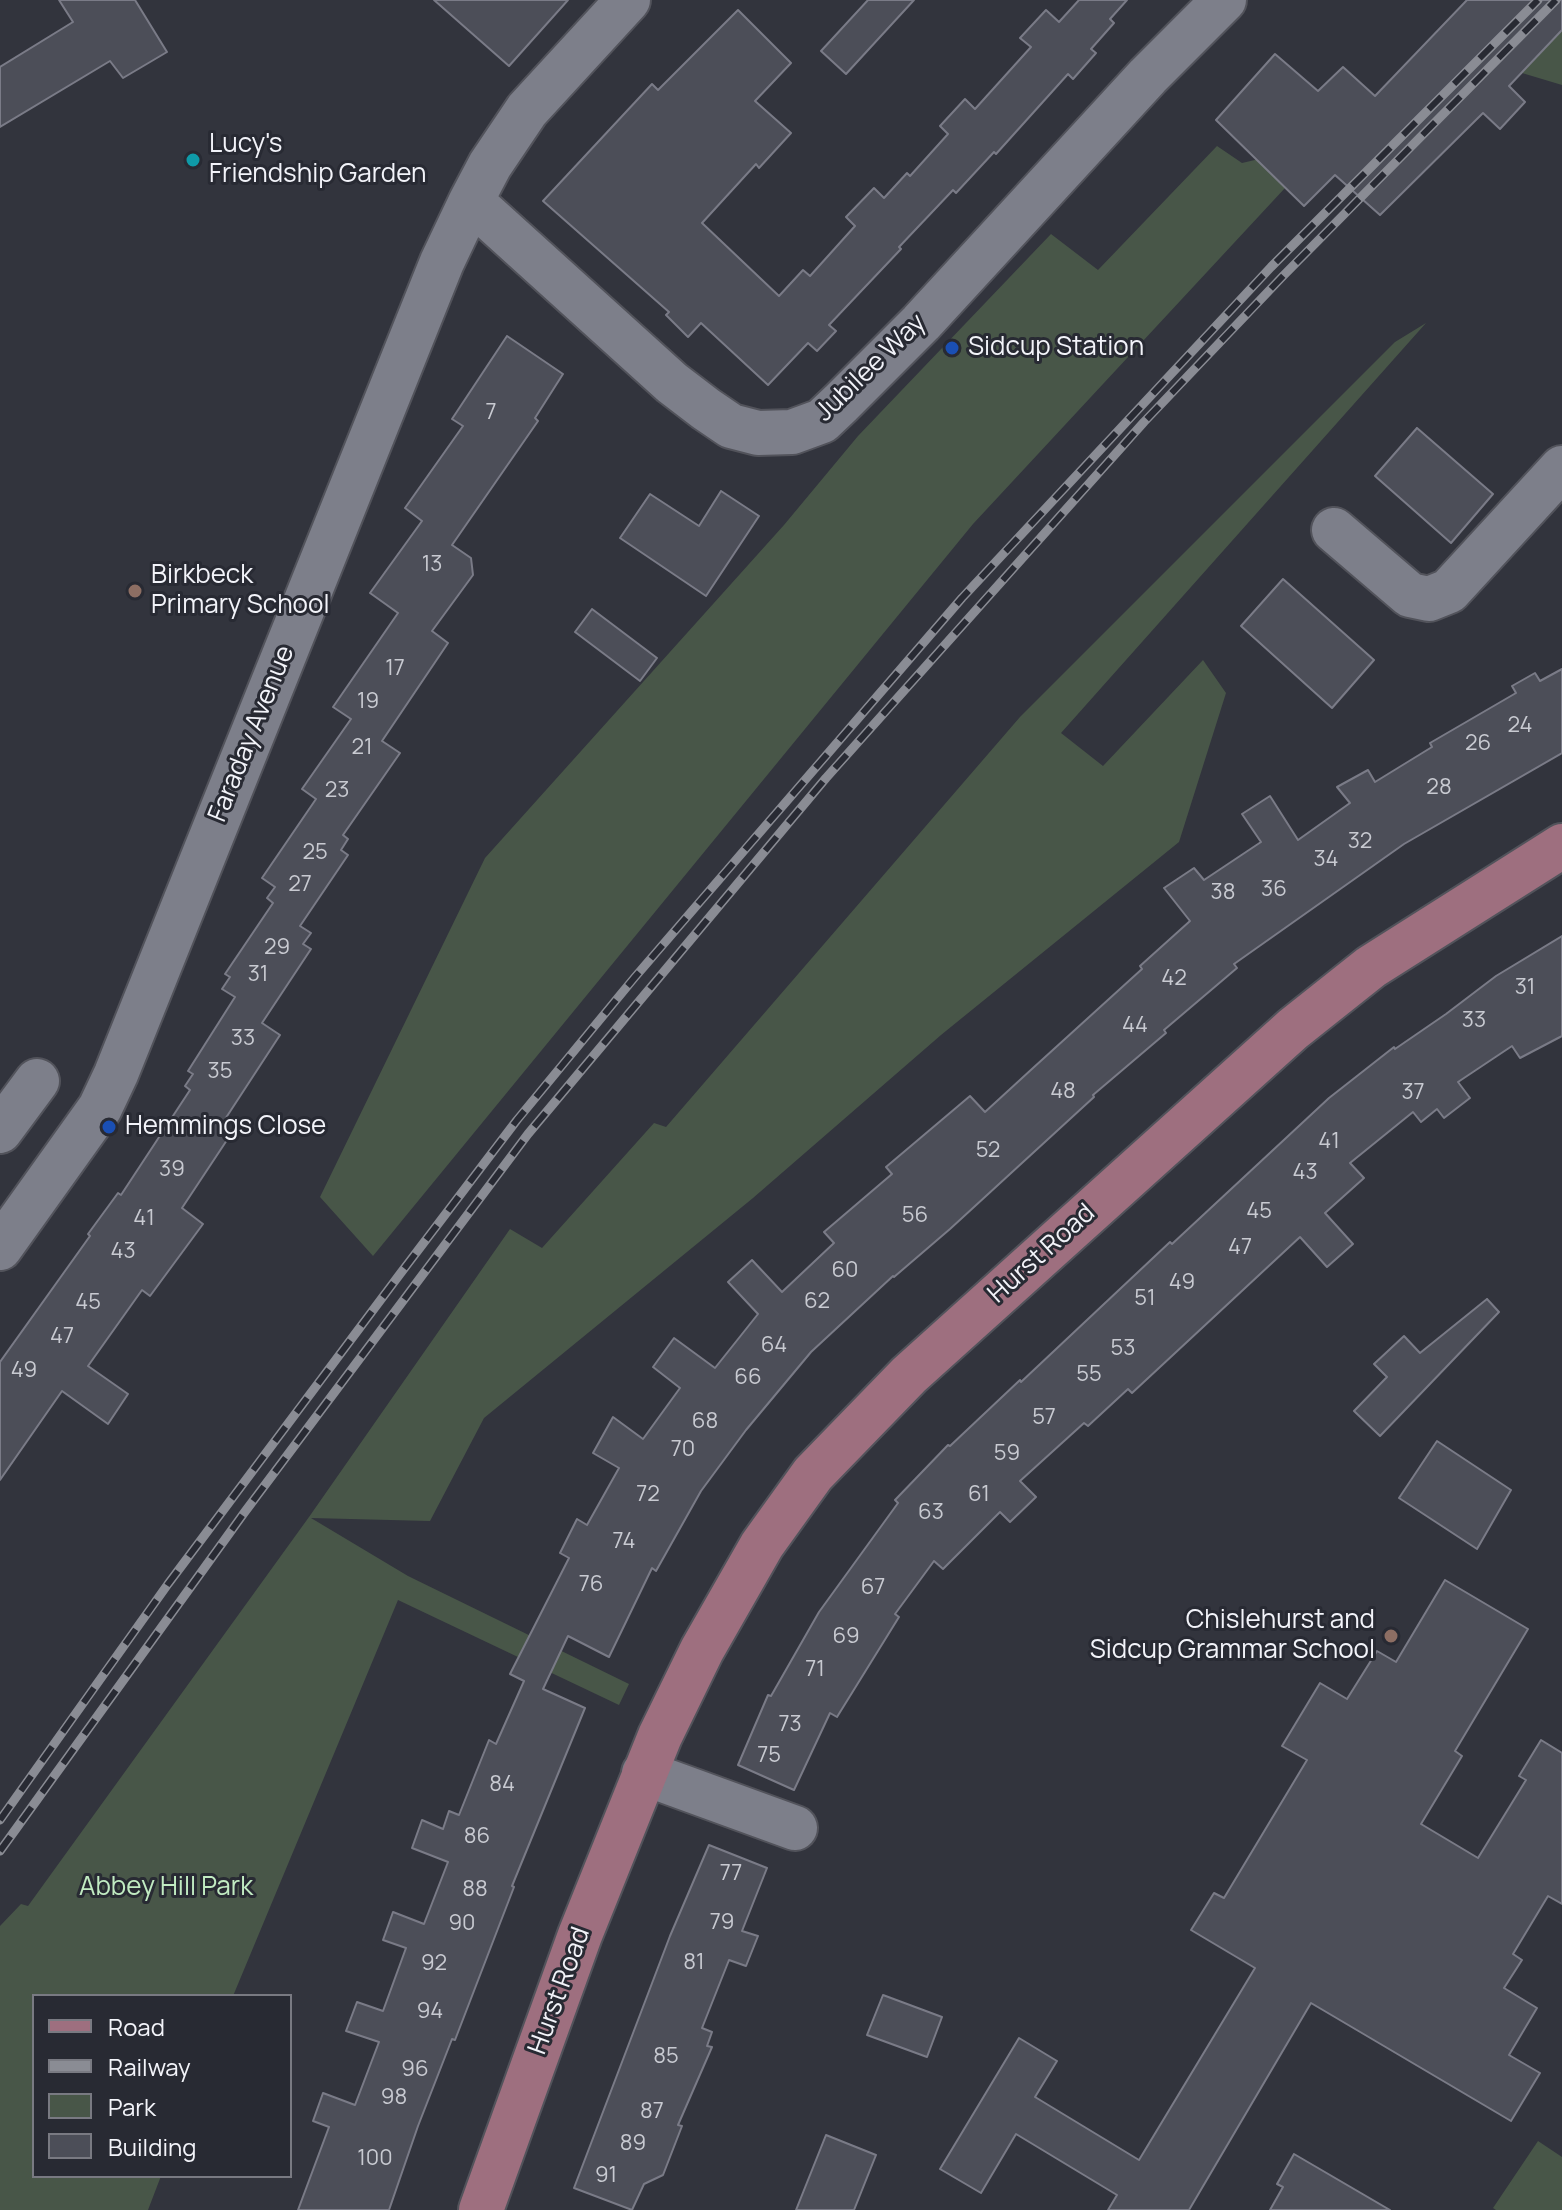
<!DOCTYPE html>
<html>
<head>
<meta charset="utf-8">
<style>
  body { margin:0 }
  #map { position:relative; width:1562px; height:2210px; overflow:hidden; background:#32343d; font-family:Manrope,sans-serif }
  canvas { display:block }
  .legend { position:absolute; left:32px; top:1994px; width:260px; height:184px; box-sizing:border-box; background:#282a33; border:2px solid #797a82; margin:0; padding:10px 14px; list-style:none; font-size:24px; color:#f2f3f9 }
  .legend li { display:flex; align-items:center; gap:16px; height:40px }
  .legend b { width:40px; border:2px solid #797a82 }
</style>
</head>
<body>
<div id="map">
<canvas width="1562" height="2210"></canvas>
<ul class="legend">
<li><b style="height:10px;background:#9e6f7f"></b>Road</li>
<li><b style="height:10px;background:#8a8c94"></b>Railway</li>
<li><b style="height:22px;background:#485648"></b>Park</li>
<li><b style="height:22px;background:#4c4e58"></b>Building</li>
</ul>
</div>
<script>
const context = document.querySelector('canvas').getContext('2d');
context.lineJoin = 'round';
function fill(path, color) { context.fillStyle = color; context.fill(path, 'evenodd'); }
const shape = rows => new Path2D(rows.map(r => 'M' + r).join(''));
function trace(path, color, width, dash) { context.strokeStyle = color; context.lineWidth = width; context.lineCap = dash ? 'butt' : 'round'; context.setLineDash(dash || []); context.stroke(path); }
function label(font, color, halo, rows, align = 'center') {
  context.font = font + ' Manrope,sans-serif'; context.lineWidth = 6; context.setLineDash([]); context.textBaseline = 'middle'; context.strokeStyle = halo; context.fillStyle = color; for (const [text, x, y, turn = 0] of rows) {
    context.save(); context.translate(x, y); context.rotate((+turn || 0) * Math.PI / 180); context.textAlign = isNaN(turn) ? turn : align; if (halo) context.strokeText(text, 0, 0); context.fillText(text, 0, 0); context.restore();
  }
}
const green = shape([
  [1562,30,1562,85,1522,73],
  [1217,146,1242,163,1259,159,1285,188,973,524,373,1256,320,1197,485,858,784,525,858,436,1051,234,1098,270],
  [1426,323,1061,733,1103,766,1203,660,1226,693,1179,842,941,1035,753,1198,484,1418,430,1521,311,1518,408,1576,629,1684,619,1705,398,1600,233,1996,34,1996,34,2176,161,2176,148,2210,0,2210,0,1926,21,1904,28,1906,309,1517,510,1229,542,1248,654,1123,666,1127,1020,717,1395,342],
  [1538,2141,1562,2157,1562,2210,1496,2210,1493,2208]
]);
const building = shape([
  [59,0,135,0,167,52,123,78,110,61,0,127,0,67,73,22,59,0],
  [434,0,568,0,509,66,434,0],
  [868,0,914,0,846,74,821,51,868,0],
  [1079,0,1127,0,1110,19,1114,23,1091,49,1096,53,1073,79,1068,74,996,154,994,152,956,193,953,190,899,247,901,249,829,325,836,331,817,351,808,343,768,385,701,323,688,337,666,315,669,312,543,201,652,84,658,90,738,10,791,63,755,101,791,133,759,168,756,164,702,223,779,296,803,270,810,276,855,226,846,217,874,188,884,198,907,173,910,176,948,134,940,126,965,99,975,109,1031,47,1020,38,1046,10,1059,22,1079,0],
  [1467,0,1562,0,1562,30,1509,86,1525,102,1500,129,1483,113,1380,215,1335,175,1304,206,1216,120,1275,54,1318,91,1343,67,1375,96,1467,0],
  [507,336,563,374,535,418,538,421,452,545,471,558,473,575,432,631,448,643,382,741,400,753,343,835,348,839,341,850,348,855,300,926,311,933,303,944,311,949,262,1023,280,1035,218,1130,229,1137,182,1208,203,1224,150,1296,142,1290,88,1366,128,1394,108,1424,62,1391,0,1480,0,1362,90,1236,88,1234,118,1193,121,1195,190,1090,185,1086,193,1074,188,1071,235,997,222,989,230,977,225,974,273,903,267,898,275,887,262,878,316,799,302,789,351,719,333,707,398,613,370,593,422,521,405,508,463,426,452,419,507,336],
  [1417,428,1493,494,1451,543,1375,476,1417,428],
  [721,491,759,516,706,596,620,538,650,494,699,526,721,491],
  [1283,579,1374,660,1332,708,1241,626,1283,579],
  [592,609,657,658,640,681,575,632,592,609],
  [1562,669,1562,753,1404,844,1234,964,1237,968,1164,1030,1166,1033,1093,1095,1094,1097,950,1229,894,1277,893,1276,811,1352,746,1430,701,1491,656,1571,652,1568,609,1657,568,1636,543,1689,585,1708,512,1886,514,1887,455,2040,452,2039,418,2126,389,2210,298,2210,329,2127,313,2121,323,2093,355,2105,379,2042,346,2031,357,2002,383,2011,406,1948,383,1940,393,1912,424,1924,448,1862,412,1848,422,1820,443,1829,449,1811,459,1815,489,1740,496,1744,524,1681,510,1674,569,1558,560,1553,577,1519,587,1525,619,1468,593,1453,613,1417,643,1439,680,1388,653,1367,674,1338,715,1368,758,1314,728,1282,752,1260,782,1292,834,1243,824,1232,892,1174,886,1167,970,1096,985,1112,1033,1068,1142,969,1140,966,1190,921,1164,888,1194,868,1204,880,1261,842,1242,814,1270,796,1298,840,1350,803,1337,787,1368,770,1375,782,1432,747,1430,743,1516,693,1512,686,1535,673,1540,681,1562,669],
  [1562,936,1562,1036,1520,1058,1512,1046,1458,1082,1470,1098,1444,1118,1437,1109,1421,1122,1413,1112,1350,1163,1364,1178,1325,1213,1353,1244,1327,1267,1300,1237,1132,1393,1128,1389,1088,1426,1084,1423,1020,1481,1036,1497,1010,1522,1000,1512,943,1569,934,1561,895,1614,899,1617,837,1717,830,1713,794,1790,738,1765,768,1695,771,1696,819,1612,898,1503,895,1500,948,1445,950,1446,1020,1380,1021,1382,1170,1242,1172,1244,1329,1098,1394,1047,1395,1049,1446,1014,1496,976,1562,936],
  [1487,1299,1499,1312,1380,1436,1354,1411,1387,1377,1374,1364,1404,1336,1420,1353,1487,1299],
  [1437,1441,1511,1490,1477,1549,1399,1498,1437,1441],
  [1445,1580,1528,1629,1455,1751,1462,1756,1421,1824,1478,1858,1526,1780,1519,1776,1541,1740,1562,1753,1562,1904,1548,1896,1513,1954,1522,1960,1504,1988,1537,2008,1509,2055,1540,2073,1511,2121,1311,2003,1189,2210,1108,2210,1117,2195,1016,2134,981,2193,940,2169,1019,2038,1057,2061,1035,2097,1139,2160,1255,1968,1191,1930,1214,1893,1224,1898,1307,1760,1282,1746,1320,1683,1347,1699,1377,1651,1396,1662,1445,1580],
  [709,1845,767,1868,742,1931,758,1936,746,1966,729,1960,702,2028,712,2032,707,2046,712,2047,678,2125,682,2126,663,2175,644,2184,632,2210,574,2188,670,1936,709,1845],
  [883,1995,942,2017,927,2057,867,2035,883,1995],
  [826,2135,876,2155,854,2210,796,2210,826,2135],
  [1294,2154,1390,2210,1270,2210,1283,2187,1277,2184,1294,2154]
]);
const minor = shape([
  [471,201,672,383,706,409,731,426,758,433,792,432,822,421,841,403,921,323,1148,76,1224,0],
  [1334,530,1410,595,1429,599,1449,591,1562,468],
  [0,1131,37,1081],
  [0,1248,100,1108,116,1074,442,262,471,201,490,165,527,110,628,0],
  [644,1773,795,1828]
]);
const major = shape([
  [481,2210,580,1935,660,1736,702,1650,762,1545,813,1474,909,1375,1293,1029,1371,967,1562,846]
]);
const rail = shape([
  [0,1820,168,1584,400,1274,517,1120,635,977,962,598,1271,267,1538,0],
  [0,1851,244,1513,528,1134,826,778,1144,422,1283,276,1556,0]
]);
const markers = [
  [193,160,8,"#0f9aa8"],
  [952,348,8,"#1a4fb4"],
  [135,591,8,"#8d6e63"],
  [109,1127,8,"#1a4fb4"],
  [1391,1636,8,"#8d6e63"]
];
const numberNames = [
  ["7",491,413],
  ["13",432,565],
  ["17",395,669],
  ["19",368,702],
  ["24",1520,726],
  ["26",1478,744],
  ["21",362,748],
  ["28",1439,788],
  ["23",337,791],
  ["32",1360,842],
  ["25",315,853],
  ["34",1326,860],
  ["27",300,885],
  ["36",1274,890],
  ["38",1223,893],
  ["29",277,948],
  ["31",258,975],
  ["42",1174,979],
  ["31",1525,988],
  ["33",1474,1021],
  ["44",1135,1026],
  ["33",243,1039],
  ["35",220,1072],
  ["48",1063,1092],
  ["37",1413,1093],
  ["41",1329,1142],
  ["52",988,1151],
  ["39",172,1170],
  ["43",1305,1173],
  ["45",1259,1212],
  ["56",915,1216],
  ["41",144,1219],
  ["47",1240,1248],
  ["43",123,1252],
  ["60",845,1271],
  ["49",1182,1283],
  ["51",1145,1299],
  ["62",817,1302],
  ["45",88,1303],
  ["47",62,1337],
  ["64",774,1346],
  ["53",1123,1349],
  ["49",24,1371],
  ["55",1089,1375],
  ["66",748,1378],
  ["57",1044,1418],
  ["68",705,1422],
  ["70",683,1450],
  ["59",1007,1454],
  ["72",648,1495],
  ["61",979,1495],
  ["63",931,1513],
  ["74",624,1542],
  ["76",591,1585],
  ["67",873,1588],
  ["69",846,1637],
  ["71",815,1670],
  ["73",790,1725],
  ["75",769,1756],
  ["84",502,1785],
  ["86",477,1837],
  ["77",731,1874],
  ["88",475,1890],
  ["79",722,1923],
  ["90",462,1924],
  ["81",694,1963],
  ["92",434,1964],
  ["94",430,2012],
  ["85",666,2057],
  ["96",415,2070],
  ["98",394,2098],
  ["87",652,2112],
  ["89",633,2144],
  ["100",375,2159],
  ["91",606,2176]
];
const poiNames = [
  ["Lucy's",209,145],
  ["Friendship Garden",209,175],
  ["Sidcup Station",968,348],
  ["Birkbeck",151,576],
  ["Primary School",151,606],
  ["Hemmings Close",125,1127],
  ["Chislehurst and",1375,1621,"right"],
  ["Sidcup Grammar School",1375,1651,"right"]
];
const streetNames = [
  ["Jubilee Way",871,368,-44],
  ["Faraday Avenue",252,734,-68],
  ["Hurst Road",1042,1254,-42],
  ["Hurst Road",560,1991,-70]
];
const parkNames = [
  ["Abbey Hill Park",166,1888]
];
fill(green, '#485648');
fill(building, '#4c4e58');
trace(building, '#7a7b87', 2);
trace(minor, '#52535b', 48);
trace(major, '#52535b', 48);
trace(minor, '#7d7f8a', 44);
trace(major, '#9e6f7f', 44);
trace(rail, '#8a8c94', 9);
trace(rail, '#282a33', 6, [18]);
for (const [x, y, r, color] of markers) { const dot = new Path2D(); dot.arc(x, y, r, 0, 2 * Math.PI); context.fillStyle = color; context.fill(dot); trace(dot, '#282a33', 3); }
label('22px', '#c8cad1', null, numberNames);
label('26px', '#f2f3f9', '#282a33', poiNames, 'left');
label('26px', '#f2f3f9', '#282a33', streetNames);
label('26px', '#c1ebc2', '#282a33', parkNames);
</script>
</body>
</html>
